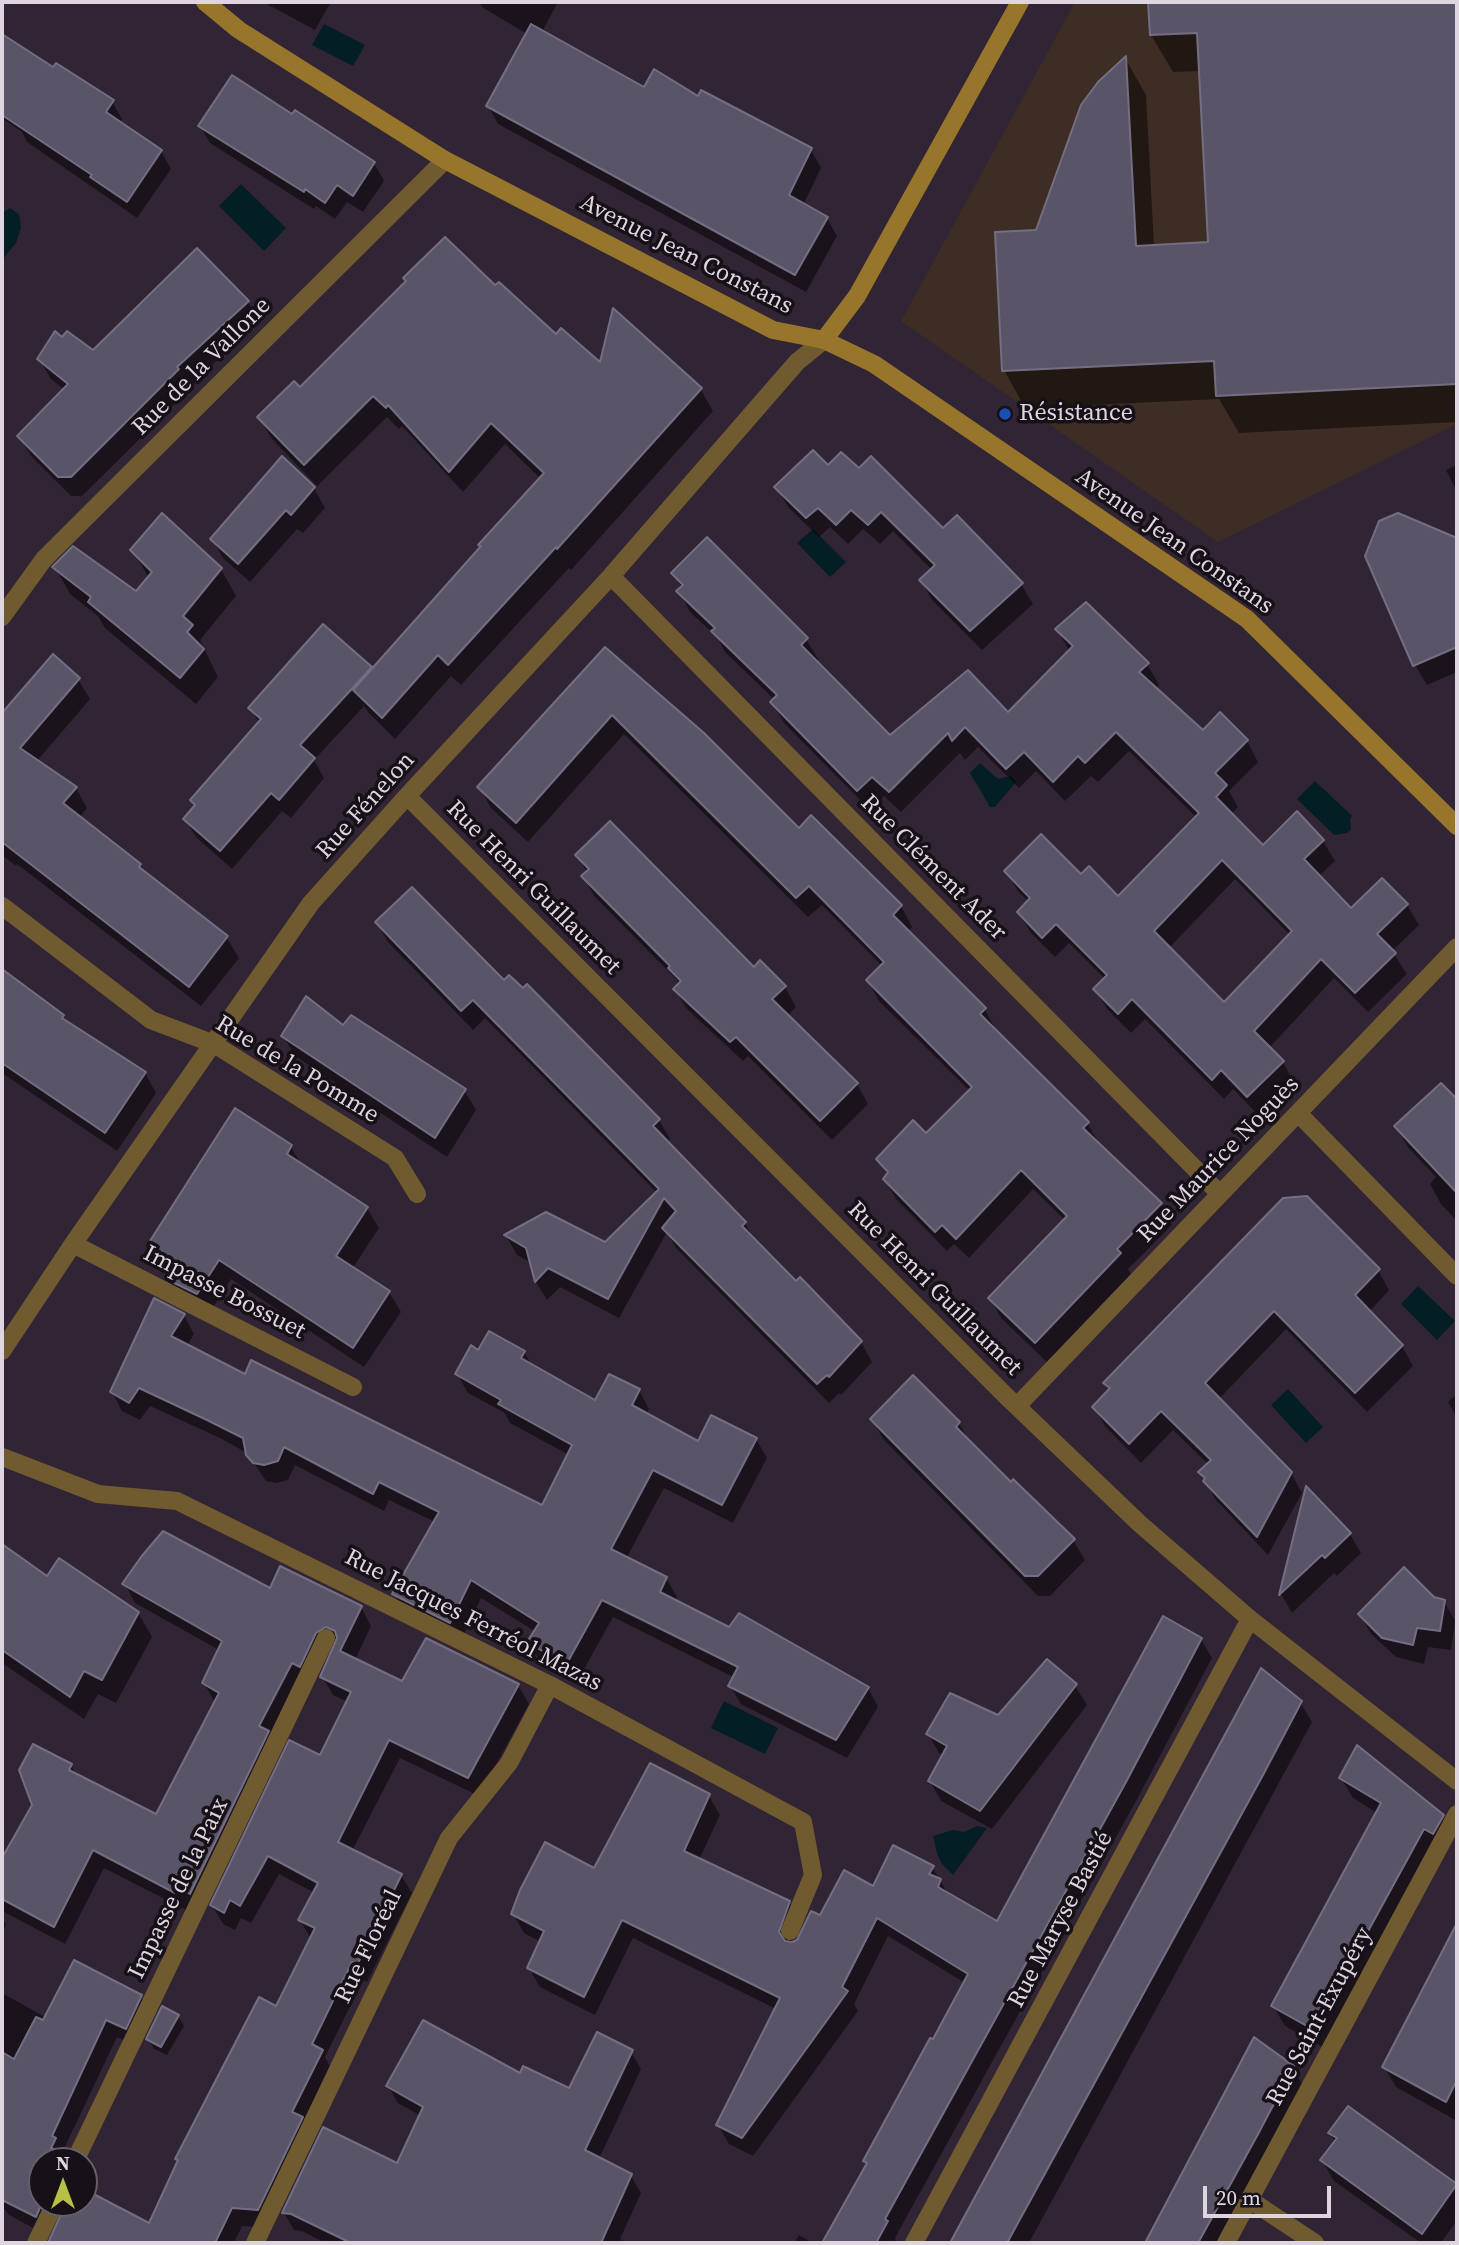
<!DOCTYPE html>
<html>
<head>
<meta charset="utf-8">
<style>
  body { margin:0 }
  #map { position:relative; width:1459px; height:2245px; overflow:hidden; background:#312535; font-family:"Source Serif 4",serif }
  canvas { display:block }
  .frame { position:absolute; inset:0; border:4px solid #ded5e0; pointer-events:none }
  .north { position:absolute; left:28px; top:2147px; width:70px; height:70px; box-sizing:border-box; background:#161017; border:2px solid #665f67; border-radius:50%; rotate:0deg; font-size:19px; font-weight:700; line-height:28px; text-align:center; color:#ded5e0 }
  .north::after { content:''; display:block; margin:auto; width:24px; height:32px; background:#b9c046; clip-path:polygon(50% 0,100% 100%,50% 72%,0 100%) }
  .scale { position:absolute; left:1203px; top:2186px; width:128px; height:32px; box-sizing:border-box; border:4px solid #ded5e0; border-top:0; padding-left:9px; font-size:21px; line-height:24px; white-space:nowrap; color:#ded5e0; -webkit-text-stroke:5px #161017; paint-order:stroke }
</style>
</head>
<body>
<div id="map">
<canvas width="1459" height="2245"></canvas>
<div class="frame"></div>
<div class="north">N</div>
<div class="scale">20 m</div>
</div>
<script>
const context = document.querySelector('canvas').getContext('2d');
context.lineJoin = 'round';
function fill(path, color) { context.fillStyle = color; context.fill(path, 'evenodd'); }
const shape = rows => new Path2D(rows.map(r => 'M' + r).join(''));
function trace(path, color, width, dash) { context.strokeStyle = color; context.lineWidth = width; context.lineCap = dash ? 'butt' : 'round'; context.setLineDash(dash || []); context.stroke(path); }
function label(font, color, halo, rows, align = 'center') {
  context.font = font + ' "Source Serif 4",serif'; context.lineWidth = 7; context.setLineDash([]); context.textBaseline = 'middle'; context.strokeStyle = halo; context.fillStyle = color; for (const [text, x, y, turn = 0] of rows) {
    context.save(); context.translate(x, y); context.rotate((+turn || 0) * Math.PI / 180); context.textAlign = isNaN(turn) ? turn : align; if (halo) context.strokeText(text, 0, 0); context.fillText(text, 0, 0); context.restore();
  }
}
const education = shape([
  [1075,2,1457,2,1457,424,1218,542,901,321]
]);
const water = shape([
  [324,24,365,45,353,66,312,45],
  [241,184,286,228,264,251,219,206],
  [10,208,19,214,21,228,16,243,2,260,2,213],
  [813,529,846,562,830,577,797,543],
  [980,763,998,779,1011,776,1016,782,995,807,990,807,970,773],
  [1315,781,1352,816,1350,819,1351,829,1347,833,1334,835,1297,799],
  [1418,1286,1455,1321,1437,1340,1401,1304],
  [1288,1389,1323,1427,1306,1443,1271,1405],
  [724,1701,778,1728,765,1754,711,1728],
  [977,1826,987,1828,953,1875,942,1864,937,1853,933,1836,953,1830,964,1832]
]);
const shadow = shape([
  [263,2,331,2,315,30],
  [479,2,558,2,542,32,644,90,811,150,821,168,803,205,827,218,837,236,806,292,498,124,488,106,527,34,482,7],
  [1150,2,1457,2,1457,422,1239,433,1219,399,1025,408,1004,370,1037,231,1125,58,1146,95,1154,246,1210,243,1201,71,1173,72,1151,35],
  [2,36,53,70,112,102,122,119,120,123,161,151,171,169,137,218,27,142,22,132,2,118],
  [293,116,374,163,384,181,363,212,347,202,335,219,316,206,314,209,210,143,200,126],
  [496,288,556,336,601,365,614,311,701,390,713,411,571,570,569,568,461,685,451,676,395,739,368,712,364,706,314,760,324,778,291,818,282,811,232,869,196,837,185,819,196,807,192,800,259,723,250,708,370,668,372,671,541,479,505,444,463,492,402,426,399,429,387,417,317,486,272,439,259,418,300,389],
  [248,302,259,322,188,387,189,390,82,496,71,496,31,456,19,436,65,390,51,379,39,359,93,352],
  [282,459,314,488,325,508,303,533,297,529,250,582,223,558,212,539],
  [1457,465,1457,492,1446,470],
  [828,468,859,471,1021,584,1033,604,982,650,932,600,921,580,932,570,893,531,880,544,863,529,848,544,830,527,819,537,788,507,777,487],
  [1398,515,1457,540,1457,565,1435,576,1457,628,1457,672,1427,685,1415,665,1367,556],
  [132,550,221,569,236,596,200,640,218,677,196,704,105,628,98,616,70,594,55,567,137,594,149,578],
  [673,573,806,639,818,659,816,662,890,737,1008,714,1070,652,1057,630,1147,664,1159,685,1155,689,1203,733,1247,741,1258,762,1229,791,1238,807,1231,814,1263,847,1323,841,1335,861,1318,877,1351,910,1407,905,1419,925,1392,951,1407,974,1368,1012,1334,978,1269,1048,1283,1062,1294,1082,1260,1117,1233,1089,1224,1099,1145,1019,1131,1033,1107,1009,1095,989,1105,979,1069,943,1055,957,1031,933,1019,913,1029,902,1018,891,1006,871,1081,877,1118,898,1197,818,1129,751,1098,782,1091,776,1065,801,1036,771,1019,788,978,747,965,760,960,753,901,812,884,796,870,810,784,723,772,702,775,700,725,652,717,637,690,612,679,591,682,588],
  [1235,879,1290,935,1224,1004,1169,948],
  [605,649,799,831,811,817,901,906,912,927,908,932,985,1010,996,1030,995,1031,1087,1123,1099,1143,1160,1204,1172,1225,1128,1269,1131,1274,1047,1362,1001,1318,990,1298,1065,1220,1033,1189,969,1258,954,1244,947,1251,896,1199,885,1179,888,1176,878,1159,926,1136,970,1091,879,1001,868,981,882,966,822,905,808,917,624,734,528,842,491,808,480,788],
  [78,679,90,699,37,761,76,788,87,808,79,818,140,865,146,875,227,938,239,958,201,1006,17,864,16,866,2,855,2,713,9,704,11,706],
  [578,856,754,969,760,963,785,987,796,1007,787,1016,857,1084,868,1104,832,1140,748,1056,743,1061,687,1009,675,989,680,985,677,980,595,897,583,877,587,873],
  [377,923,504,983,659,1120,670,1139,667,1143,745,1223,756,1243,796,1284,861,1342,872,1362,841,1395,839,1393,829,1403,676,1248,667,1232,619,1318,560,1287,547,1300,536,1282,532,1263,517,1255,506,1236,605,1244,658,1194,485,1018,473,1030,388,942],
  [2,973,63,1016,67,1024,145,1073,156,1093,117,1151,2,1073],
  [283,1036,464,1090,476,1110,447,1157,295,1056],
  [1441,1085,1457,1102,1457,1221,1441,1204,1430,1184,1436,1177,1408,1147,1396,1127],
  [236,1110,291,1147,302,1166,367,1208,379,1228,352,1269,389,1292,401,1312,364,1367,231,1279,209,1314,177,1298,166,1277,169,1269,162,1265,150,1244],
  [1283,1199,1378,1270,1389,1290,1369,1312,1402,1346,1413,1366,1367,1412,1286,1329,1219,1399,1291,1473,1302,1493,1268,1555,1216,1500,1200,1473,1209,1465,1173,1430,1141,1463,1106,1427,1094,1408,1110,1391,1105,1383],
  [184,1315,194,1334,187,1346,246,1376,542,1507,569,1455,510,1423,505,1413,468,1393,457,1374,479,1352,524,1352,532,1366,596,1403,639,1390,649,1409,646,1415,699,1444,756,1439,767,1458,733,1523,664,1488,626,1559,666,1578,677,1597,675,1601,730,1629,868,1688,878,1707,847,1758,741,1704,730,1686,735,1678,613,1617,577,1682,540,1661,529,1642,536,1632,481,1598,461,1641,405,1613,394,1594,435,1522,389,1500,384,1511,295,1465,288,1480,276,1483,266,1481,247,1453,220,1438,150,1406,140,1420,122,1411,112,1392],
  [913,1377,959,1423,971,1444,982,1455,1073,1540,1085,1560,1050,1596,1038,1596,884,1440,872,1420],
  [1457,1394,1457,1418,1448,1402],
  [1307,1489,1350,1534,1361,1553,1337,1576,1334,1573,1292,1613,1281,1594],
  [47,1578,138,1613,152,1637,116,1703,98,1694,84,1719,2,1663,2,1617,20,1623],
  [125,1584,271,1591,361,1607,371,1626,355,1660,403,1684,518,1685,529,1704,479,1796,400,1758,352,1851,401,1875,412,1893,367,1982,363,1980,325,2057,332,2070,268,2228,242,2226,234,2243,50,2243,66,2209,58,2212,46,2235,9,2215,2,2206,2,1993,47,2018,141,1997,151,2015,136,2047,117,2037,62,2153,65,2158,64,2161,42,2161,42,2203,84,2203,84,2191,150,2226,179,2162,177,2159,277,2008,311,1939,300,1920,315,1893,279,1874,251,1923,241,1918,235,1930,223,1924,212,1905,321,1758,348,1702,333,1695,322,1676,335,1646,331,1646,201,1912,188,1905,186,1910,104,1868,65,1944,2,1911,2,1861,34,1805,71,1765,77,1776,156,1817,215,1703,204,1683,219,1650,135,1603],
  [1433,1598,1444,1601,1455,1621,1451,1650,1428,1647,1424,1664,1396,1657,1371,1634,1360,1614],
  [1201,1639,1212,1658,1136,1801,895,2238,896,2243,824,2243,867,2165,865,2161,965,1983,888,1936,854,2004,858,2011,753,2156,729,2144,718,2125,776,2009,633,1938,595,2015,540,1987,529,1968,541,1942,524,1933,513,1914,594,1870,709,1796,720,1815,699,1860,789,1902,800,1921,791,1944,799,1941,821,1917,874,1888,932,1867,949,1895,998,1923],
  [1262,1671,1300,1702,1312,1722,1029,2243,952,2243],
  [1075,1686,1087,1705,992,1829,941,1801,930,1781,944,1756,939,1753,928,1734,999,1717],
  [1341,1778,1442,1816,1454,1836,1326,2049,1285,2026,1273,2006,1377,1813,1353,1798],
  [2,1917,6,1925,2,1932],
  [1446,1949,1457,1955,1457,2121,1396,2087,1384,2067],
  [178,2016,184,2026,167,2055,154,2049,148,2039],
  [1255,2040,1292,2067,1304,2087,1220,2243,1147,2243],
  [631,2052,641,2069,599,2159,631,2176,641,2193,620,2239,628,2243,325,2243,302,2231,294,2230,284,2213,398,2166,421,2116,398,2103,388,2086,520,2075,570,2090],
  [1330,2134,1456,2185,1457,2220,1441,2243,1421,2243,1334,2181,1322,2160,1336,2143],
  [799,2235,813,2243,794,2243]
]);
const building = shape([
  [1148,2,1457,2,1457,384,1216,396,1214,361,1002,371,995,232,1036,230,1081,105,1098,82,1126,56,1136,246,1208,242,1197,33,1150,35,1148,2],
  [531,24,644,87,654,69,698,96,701,90,812,148,789,195,828,217,795,275,486,106,531,24],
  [2,34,53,67,56,63,114,100,106,112,162,150,127,202,90,177,92,175,2,115,2,34],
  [232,75,292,114,295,110,375,162,353,196,337,185,325,203,305,189,304,192,198,126,232,75],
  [445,237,495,285,499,282,556,334,561,328,600,362,613,308,702,388,557,549,556,547,448,665,438,655,382,718,353,690,481,546,478,545,544,473,491,423,449,472,388,405,386,408,373,396,304,465,257,417,294,381,300,387,406,281,403,278,445,237],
  [197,248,249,301,177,367,179,369,71,477,58,477,17,436,68,384,37,359,55,331,62,337,67,331,93,350,197,248],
  [813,450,828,465,841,452,859,468,871,456,943,528,957,515,1023,583,970,631,919,580,935,565,881,512,868,525,851,510,836,525,818,508,806,518,774,487,813,450],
  [282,456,315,487,291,515,286,510,238,564,210,539,282,456],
  [162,513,222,568,183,616,193,625,187,632,204,649,180,678,88,602,91,597,52,567,73,546,136,591,152,572,130,550,162,513],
  [1398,513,1457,538,1457,647,1413,666,1365,556,1379,521,1398,513],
  [707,537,808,638,801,645,890,735,968,670,1008,712,1073,646,1055,629,1086,602,1149,663,1139,672,1203,730,1220,712,1248,740,1215,773,1227,785,1216,797,1263,845,1297,811,1324,840,1304,859,1351,908,1382,878,1408,904,1377,934,1396,953,1355,993,1321,959,1254,1031,1284,1061,1247,1097,1221,1070,1212,1080,1132,999,1118,1014,1093,989,1107,975,1056,924,1042,938,1017,912,1030,898,1004,871,1041,834,1081,874,1089,866,1118,896,1199,813,1116,732,1085,763,1078,756,1053,782,1024,752,1006,769,965,727,952,741,948,733,889,792,872,777,857,791,770,702,777,695,711,631,715,628,676,591,683,585,671,573,707,537],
  [1222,860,1292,931,1224,1002,1154,931,1222,860],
  [323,624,372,667,300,745,315,758,279,800,271,793,220,851,183,819,195,805,190,800,261,719,248,708,323,624],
  [605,647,704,733,799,828,811,815,902,905,893,915,986,1008,980,1014,1089,1122,1083,1128,1162,1203,1117,1249,1121,1253,1035,1343,988,1298,1067,1216,1021,1170,956,1239,942,1225,935,1232,883,1179,888,1172,876,1159,913,1120,926,1133,972,1087,866,980,884,962,809,886,796,898,612,715,516,823,477,787,605,647],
  [53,654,80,678,20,748,77,787,63,803,141,864,139,867,228,936,189,987,2,842,2,713,53,654],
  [610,821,754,967,760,960,786,986,772,999,858,1083,820,1121,736,1037,730,1042,673,989,681,981,668,968,670,966,581,876,589,869,575,855,610,821],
  [412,887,504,980,509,975,523,988,527,984,660,1119,653,1126,746,1222,742,1226,796,1281,800,1277,862,1341,829,1377,827,1375,817,1384,662,1228,676,1211,664,1198,608,1299,548,1268,535,1282,526,1248,504,1235,546,1212,605,1242,659,1189,473,1000,461,1011,375,922,412,887],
  [2,969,64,1015,62,1018,146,1072,105,1133,2,1063,2,969],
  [306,996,343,1025,351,1015,466,1089,435,1138,281,1036,306,996],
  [1441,1083,1457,1099,1457,1193,1394,1126,1441,1083],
  [235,1108,292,1145,287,1154,368,1207,336,1256,390,1291,353,1348,219,1260,197,1294,164,1278,172,1260,148,1244,235,1108],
  [1307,1196,1380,1269,1355,1295,1403,1345,1355,1393,1274,1311,1205,1383,1292,1472,1257,1537,1203,1481,1205,1478,1198,1472,1211,1460,1161,1411,1129,1444,1092,1407,1110,1388,1103,1383,1283,1198,1307,1196],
  [154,1298,185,1314,171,1336,245,1374,251,1360,542,1505,572,1445,498,1404,501,1400,455,1374,471,1345,478,1350,489,1331,525,1351,521,1358,595,1400,609,1374,640,1389,632,1405,698,1441,711,1415,757,1438,722,1505,653,1470,611,1549,667,1577,660,1592,729,1627,739,1613,869,1687,836,1740,728,1686,738,1667,602,1600,566,1665,527,1642,539,1623,471,1580,450,1623,392,1594,439,1512,379,1482,373,1494,284,1447,278,1461,264,1465,253,1463,246,1455,243,1438,207,1420,139,1388,129,1403,110,1392,154,1298],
  [913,1375,960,1422,956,1427,1011,1482,1013,1479,1075,1539,1038,1576,1025,1576,870,1419,913,1375],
  [1306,1486,1351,1533,1325,1558,1322,1555,1279,1595,1306,1486],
  [163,1531,270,1588,280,1566,362,1606,340,1651,402,1681,426,1638,519,1684,468,1778,389,1740,338,1842,402,1874,357,1965,352,1962,312,2044,323,2050,292,2112,303,2117,258,2210,232,2208,215,2243,48,2243,66,2203,84,2203,84,2189,149,2223,178,2160,175,2159,259,1997,276,2006,315,1928,298,1920,318,1883,268,1856,240,1906,230,1900,224,1913,210,1905,289,1740,320,1755,351,1692,320,1677,337,1638,335,1631,326,1627,316,1633,300,1667,292,1663,259,1726,269,1731,190,1894,178,1887,175,1893,93,1850,54,1927,2,1899,2,1858,32,1805,19,1770,33,1744,72,1764,69,1770,156,1814,219,1693,202,1683,222,1641,122,1584,141,1557,163,1531],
  [2,1544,47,1576,59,1558,139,1612,102,1680,84,1671,70,1697,2,1650,2,1544],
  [1404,1567,1434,1597,1445,1600,1440,1631,1417,1628,1413,1645,1382,1638,1358,1614,1404,1567],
  [1163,1616,1202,1638,1126,1782,885,2219,888,2221,876,2243,822,2243,867,2163,863,2161,930,2038,933,2039,968,1974,877,1918,842,1987,848,1991,742,2138,716,2125,780,1998,622,1920,584,1997,527,1968,544,1931,511,1914,520,1890,545,1842,594,1868,650,1763,710,1794,684,1851,790,1901,779,1932,785,1941,792,1942,797,1940,811,1911,820,1915,844,1870,873,1886,893,1845,934,1866,929,1874,941,1879,938,1887,997,1921,1163,1616],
  [1047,1659,1077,1684,980,1811,928,1781,947,1746,926,1734,950,1693,998,1715,1047,1659],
  [1261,1668,1302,1701,1263,1775,1007,2243,950,2243,1261,1668],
  [1357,1745,1444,1815,1433,1834,1424,1829,1314,2030,1271,2006,1381,1803,1339,1778,1357,1745],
  [1457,1923,1457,2080,1446,2102,1382,2067,1457,1923],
  [74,1960,142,1995,126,2029,106,2020,52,2136,56,2138,51,2148,61,2152,57,2161,42,2161,42,2203,36,2217,2,2200,2,2052,14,2059,36,2017,43,2020,74,1960],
  [162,2006,179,2015,161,2047,146,2039,162,2006],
  [423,2020,520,2073,523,2066,569,2088,597,2032,633,2050,585,2150,632,2174,601,2243,351,2243,291,2214,282,2213,323,2127,397,2163,423,2107,386,2086,423,2020],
  [1254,2037,1294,2066,1257,2136,1198,2243,1145,2243,1254,2037],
  [1348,2106,1457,2184,1422,2234,1320,2160,1337,2138,1328,2133,1348,2106]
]);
const street = shape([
  [611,576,1220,1194],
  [2,617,44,559,445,160],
  [407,796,1006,1396,1140,1524,1250,1619,1457,1781],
  [2,906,151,1020,214,1044,395,1158,417,1194],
  [1298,1113,1457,1276],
  [73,1244,353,1387],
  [2,1351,73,1244,311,903,407,796,611,576,797,362,824,340],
  [1017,1406,1457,947],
  [2,1457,98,1494,177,1501,550,1685,803,1822,813,1875,790,1931],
  [75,2161,326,1638],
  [1250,2200,1315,2243],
  [36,2243,55,2203],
  [255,2243,449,1838,509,1763,550,1685],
  [914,2243,1250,1619],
  [1226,2243,1457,1814]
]);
const secondary = shape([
  [205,2,239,30,445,160,773,330,824,340,874,364,1247,619,1457,826],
  [824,340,857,296,1020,2]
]);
const markers = [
  [1005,414,7,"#1a4fb4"]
];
const streetNames = [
  ["Avenue Jean Constans",686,255,27],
  ["Rue de la Vallone",202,367,-45],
  ["Avenue Jean Constans",1174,542,35],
  ["Rue Fénelon",366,806,-48],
  ["Rue Clément Ader",933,868,45],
  ["Rue Henri Guillaumet",533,888,45],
  ["Rue de la Pomme",297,1070,31],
  ["Rue Maurice Noguès",1219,1160,-46],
  ["Rue Henri Guillaumet",934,1289,45],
  ["Impasse Bossuet",224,1293,27],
  ["Rue Jacques Ferréol Mazas",473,1621,27],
  ["Impasse de la Paix",179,1889,-64],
  ["Rue Maryse Bastié",1061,1920,-62],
  ["Rue Floréal",369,1947,-64],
  ["Rue Saint-Exupéry",1320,2017,-62]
];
const poiNames = [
  ["Résistance",1019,414]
];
fill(education, '#3e2d24');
fill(water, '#041e26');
fill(shadow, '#0007');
fill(building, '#5a5468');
trace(building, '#746e83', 2);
trace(street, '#705b30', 18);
trace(secondary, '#97752b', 18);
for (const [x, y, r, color] of markers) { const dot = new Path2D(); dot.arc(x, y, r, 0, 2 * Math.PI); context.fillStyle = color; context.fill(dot); trace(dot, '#161017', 2.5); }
label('24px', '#ded5e0', '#161017', streetNames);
label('24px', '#ded5e0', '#161017', poiNames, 'left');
</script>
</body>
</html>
